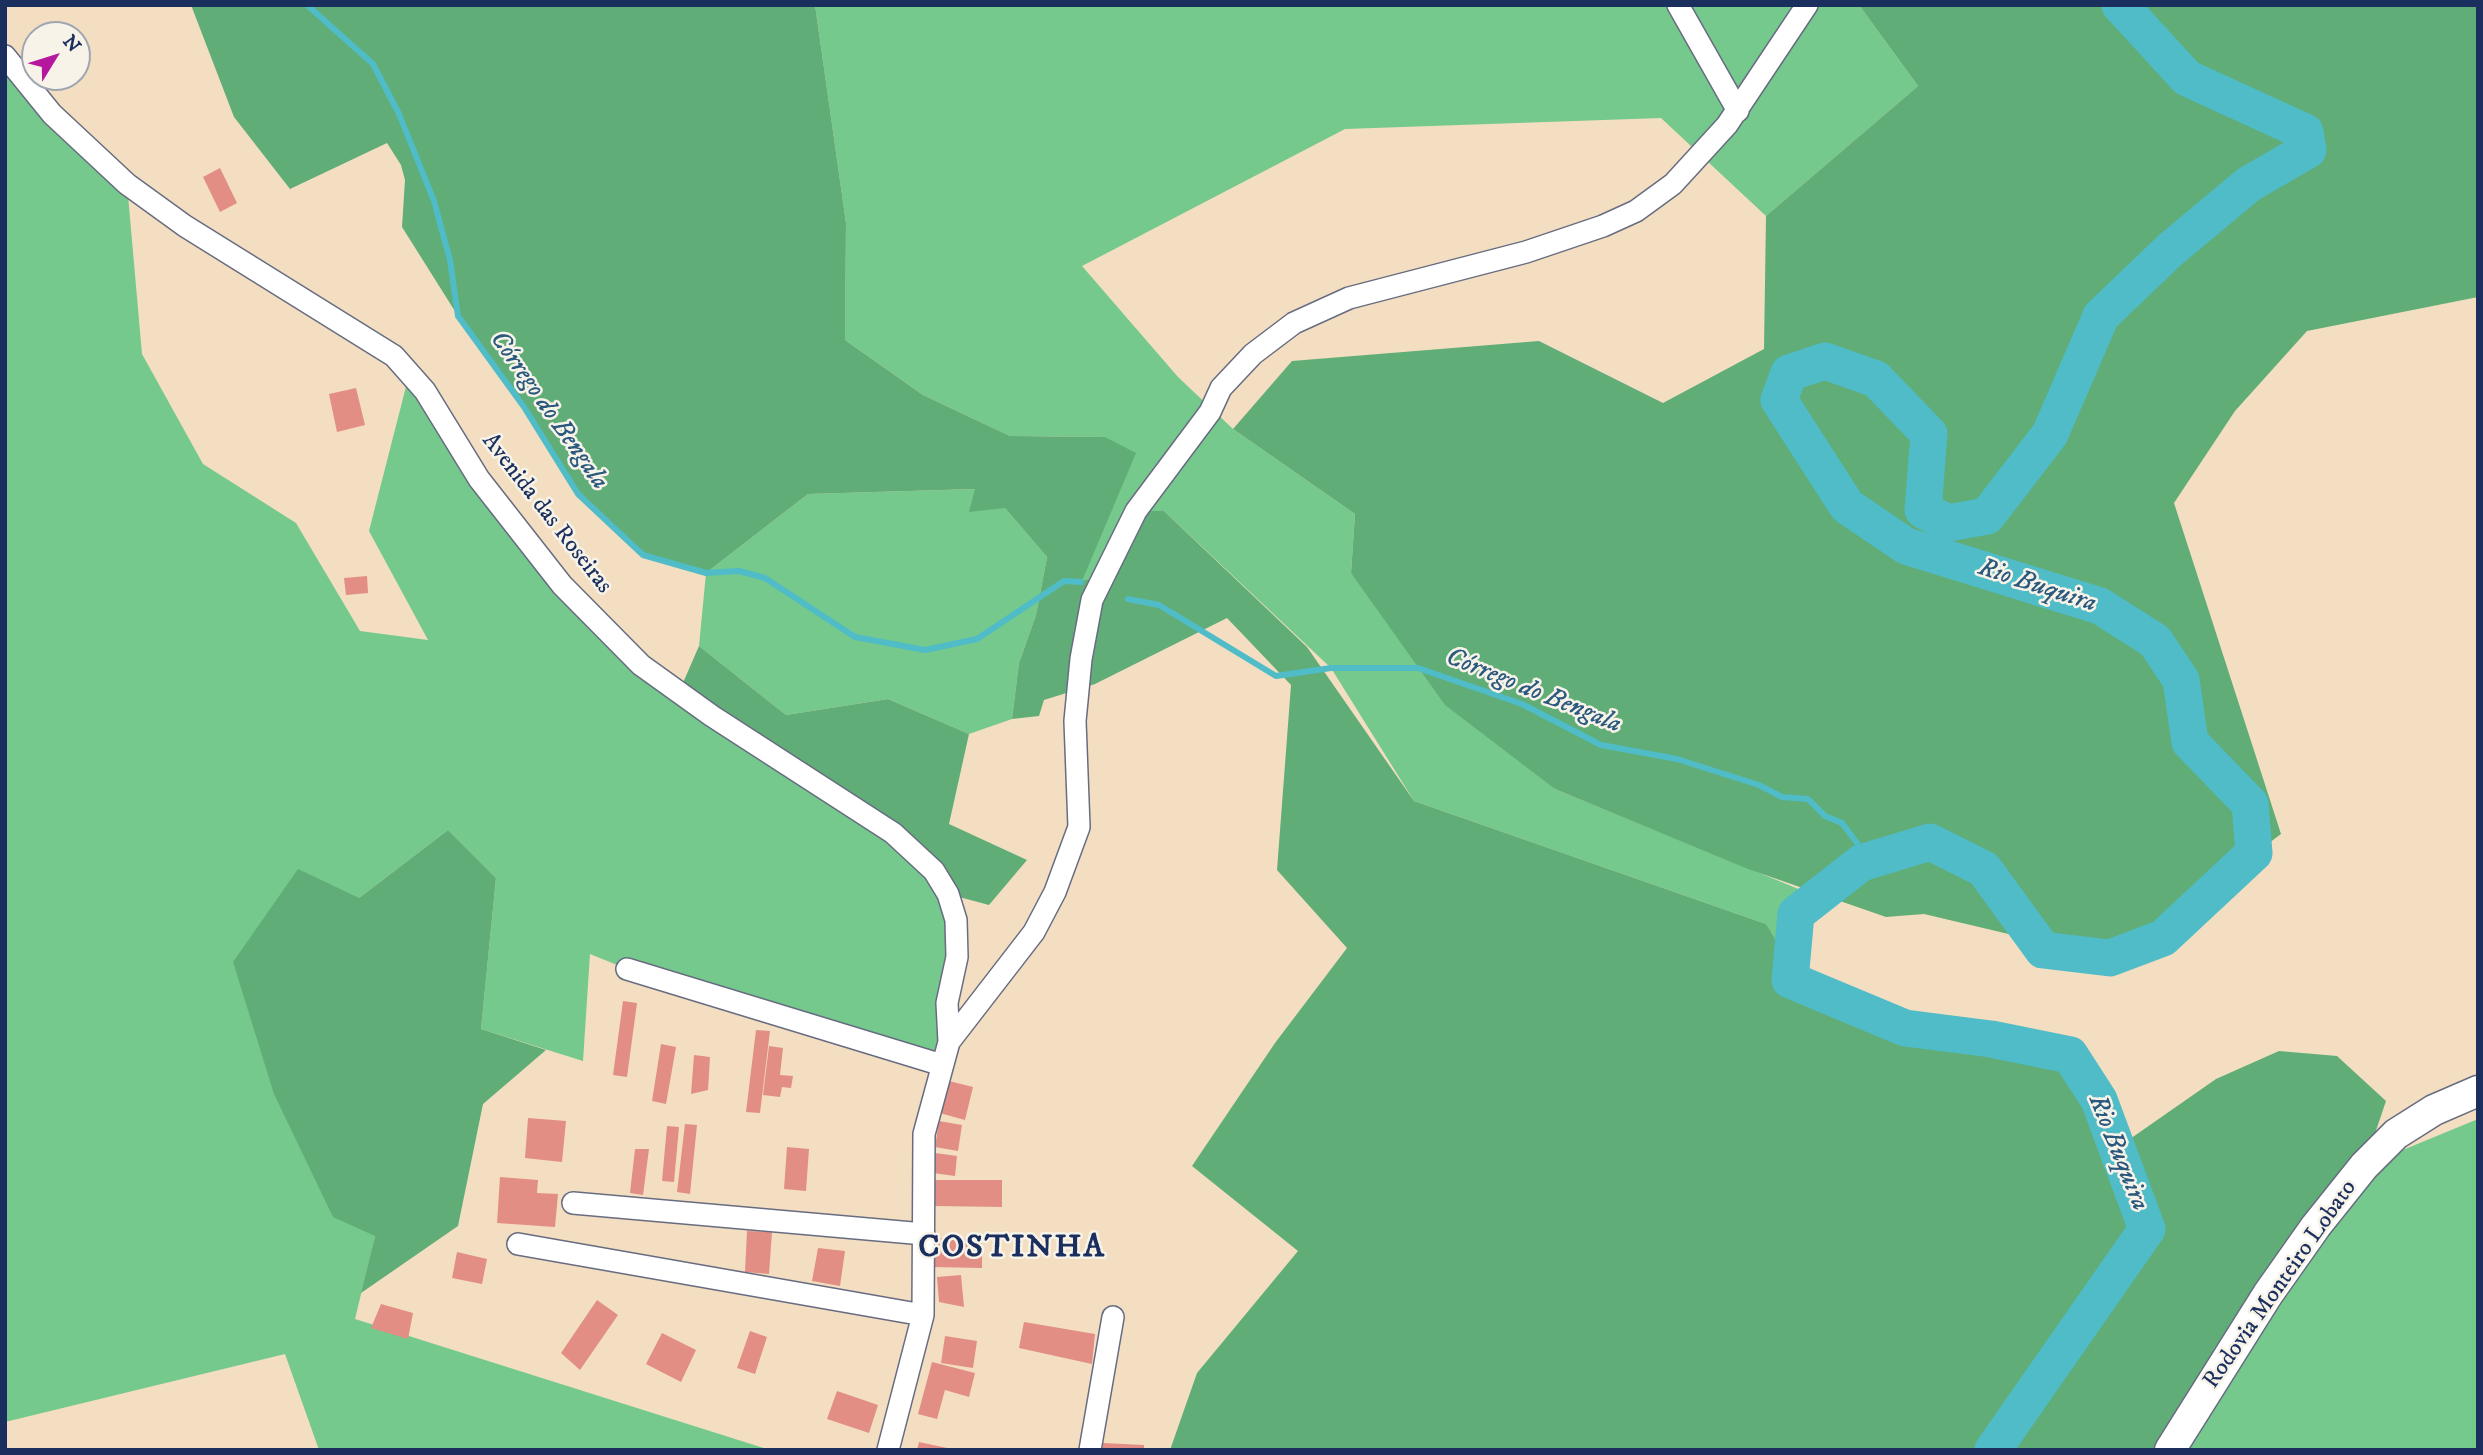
<!DOCTYPE html>
<html>
<head>
<meta charset="utf-8">
<style>
  body { margin:0 }
  #map { position:relative; width:2483px; height:1455px; overflow:hidden; background:#f3dec1; font-family:"IM FELL DW Pica",serif }
  canvas { display:block }
  .frame { position:absolute; inset:0; border:7px solid #1b2f5e; pointer-events:none }
  .north { position:absolute; left:21px; top:21px; width:70px; height:70px; box-sizing:border-box; background:#f7f3e8; border:2px solid #9fa5b1; border-radius:50%; rotate:52deg; font-size:19px; font-weight:700; line-height:28px; text-align:center; color:#1b2f5e }
  .north::after { content:''; display:block; margin:auto; width:24px; height:32px; background:#b5179e; clip-path:polygon(50% 0,100% 100%,50% 72%,0 100%) }
</style>
</head>
<body>
<div id="map">
<canvas width="2483" height="1455"></canvas>
<div class="frame"></div>
<div class="north">N</div>
</div>
<script>
const context = document.querySelector('canvas').getContext('2d');
context.lineJoin = 'round';
function fill(path, color) { context.fillStyle = color; context.fill(path, 'evenodd'); }
const shape = rows => new Path2D(rows.map(r => 'M' + r).join(''));
function trace(path, color, width, dash) { context.strokeStyle = color; context.lineWidth = width; context.lineCap = dash ? 'butt' : 'round'; context.setLineDash(dash || []); context.stroke(path); }
function label(font, color, halo, rows, align = 'center') {
  context.font = font + ' "IM FELL DW Pica",serif'; context.lineWidth = 5; context.setLineDash([]); context.textBaseline = 'middle'; context.strokeStyle = halo; context.fillStyle = color; for (const [text, x, y, turn = 0] of rows) {
    context.save(); context.translate(x, y); context.rotate((+turn || 0) * Math.PI / 180); context.textAlign = isNaN(turn) ? turn : align; if (halo) context.strokeText(text, 0, 0); context.fillText(text, 0, 0); context.restore();
  }
}
const green = shape([
  [815,5,1859,5,1918,86,1766,216,1661,118,1345,129,1082,266,1178,377,1233,429,1355,514,1351,573,1555,789,1818,897,1796,914,1790,980,1766,924,1414,801,1331,668,1164,511,1104,577,1081,582,1096,545,1105,437,1010,436,923,395,845,340,846,223],
  [5,56,127,184,142,354,203,464,296,523,360,631,428,640,369,531,410,371,562,585,641,665,934,871,956,920,942,1065,627,969,590,954,583,1061,481,1029,496,878,448,830,359,898,375,1236,355,1319,770,1450,319,1450,285,1354,5,1422],
  [976,489,1005,508,1047,557,1036,615,1019,663,1012,719,969,734,888,699,786,715,699,646,706,573,808,494],
  [2478,1119,2478,1450,2160,1450,2364,1166]
]);
const forest = shape([
  [191,5,815,5,846,223,845,340,923,395,1010,436,1105,437,1136,453,1082,581,1104,576,1136,511,1164,511,1307,647,1414,801,1766,924,1802,985,1905,1028,1991,1039,2070,1055,2088,1083,2117,1148,2216,1079,2279,1051,2337,1056,2386,1101,2364,1166,2157,1450,1170,1450,1197,1373,1298,1251,1192,1166,1275,1043,1347,948,1277,870,1291,685,1227,618,1095,684,1044,700,1039,716,1012,719,1019,663,1036,615,1047,557,1005,508,969,512,975,489,808,494,706,573,643,555,578,494,524,407,458,316,402,227,405,180,401,165,387,143,290,189,234,117],
  [1859,5,2478,5,2478,297,2307,331,2235,411,2174,503,2281,834,2244,862,2163,938,2110,958,1924,914,1886,917,1748,869,1555,789,1445,705,1351,573,1355,514,1233,429,1292,361,1539,341,1663,403,1764,349,1766,216,1918,86],
  [699,646,786,715,888,699,969,734,949,824,1027,860,989,905,948,894,934,871,679,692],
  [448,830,496,878,481,1029,546,1050,483,1104,458,1226,361,1293,375,1236,333,1217,274,1094,233,962,298,869,359,898]
]);
const stream = shape([
  [307,5,373,64,399,114,434,201,450,260,458,316,524,407,578,494,643,555,706,573,739,571,765,578,855,637,925,650,977,639,1064,581,1081,582],
  [1128,599,1159,605,1276,676,1331,668,1418,668,1522,704,1601,745,1677,759,1759,785,1782,797,1808,799,1825,816,1842,823,1860,847,1861,863]
]);
const river = shape([
  [1993,1450,2147,1229,2099,1100,2070,1055,1991,1039,1905,1028,1790,980,1796,914,1861,863,1930,842,1984,869,2043,950,2110,958,2163,938,2254,853,2250,804,2190,742,2181,680,2155,641,2100,606,1906,546,1847,506,1779,400,1789,373,1825,361,1876,379,1929,434,1923,510,1948,523,1987,516,2050,434,2101,316,2170,250,2249,184,2308,150,2305,132,2187,78,2120,5]
]);
const building = shape([
  [220,168,237,203,220,212,203,177],
  [356,388,365,425,337,432,329,394],
  [367,576,368,593,346,595,344,578],
  [623,1001,637,1003,627,1077,613,1075],
  [756,1030,770,1031,760,1113,746,1112],
  [661,1044,676,1047,666,1104,652,1101],
  [769,1046,783,1048,780,1075,793,1076,791,1088,782,1087,780,1097,763,1095],
  [694,1055,710,1057,708,1090,691,1094],
  [945,1080,973,1087,965,1120,936,1112],
  [528,1118,566,1121,562,1162,525,1158],
  [939,1121,962,1125,958,1151,935,1147],
  [685,1124,697,1125,690,1194,677,1192],
  [667,1126,679,1127,674,1182,662,1181],
  [787,1147,809,1149,806,1191,784,1189],
  [635,1149,649,1149,643,1195,630,1193],
  [935,1153,957,1156,955,1176,933,1173],
  [500,1177,538,1180,537,1193,558,1194,555,1227,497,1223],
  [935,1180,1002,1180,1002,1207,934,1206],
  [747,1231,772,1232,769,1274,745,1272],
  [932,1238,982,1239,982,1268,932,1267],
  [818,1248,845,1251,840,1286,812,1281],
  [457,1252,487,1259,482,1284,452,1278],
  [961,1275,964,1307,939,1302,937,1277],
  [597,1300,618,1315,580,1370,561,1353],
  [381,1304,413,1313,408,1339,371,1328],
  [1024,1322,1095,1334,1092,1364,1019,1348],
  [750,1331,767,1337,755,1374,737,1368],
  [662,1333,696,1350,681,1382,646,1364],
  [945,1336,977,1341,973,1368,941,1363],
  [932,1362,975,1373,969,1397,945,1390,937,1419,918,1414],
  [837,1391,878,1405,869,1433,827,1419],
  [919,1442,952,1449,952,1450,917,1450],
  [1103,1443,1144,1445,1144,1450,1102,1450]
]);
const minor = shape([
  [1678,5,1738,111],
  [5,56,52,114,127,184,185,226,394,356,425,391,479,479,562,585,641,665,712,716,893,833,934,871,948,894,956,920,957,957,947,1003,949,1042],
  [627,969,942,1065],
  [573,1203,924,1234],
  [518,1244,923,1315],
  [888,1450,923,1315,924,1134,949,1042,1034,932,1055,892,1079,827,1075,721,1081,659,1092,600,1136,511,1210,412,1221,388,1253,354,1294,323,1349,298,1526,252,1603,226,1636,211,1673,184,1727,125,1807,5],
  [1090,1450,1113,1317]
]);
const secondary = shape([
  [2170,1450,2268,1294,2316,1226,2364,1166,2396,1134,2434,1110,2478,1091]
]);
const streetNames = [
  ["Avenida das Roseiras",546,514,52],
  ["Rodovia Monteiro Lobato",2281,1285,-55]
];
const waterNames = [
  ["Córrego do Bengala",548,411,55],
  ["Rio Buquira",2037,587,18],
  ["Córrego do Bengala",1533,692,22],
  ["Rio Buquira",2117,1153,68]
];
const districtNames = [
  ["COSTINHA",1012,1249]
];
fill(green, '#75c98c');
fill(forest, '#60ad78');
trace(stream, '#4fbcc8', 6);
trace(river, '#4fbcc8', 37);
fill(building, '#e28e85');
trace(minor, '#676c81', 24);
trace(secondary, '#676c81', 33);
trace(minor, '#fff', 21);
trace(secondary, '#fff', 30);
label('24px', '#1b2f5e', '#f7f3e8', streetNames);
label('italic 26px', '#2b597e', '#f7f3e8', waterNames);
context.letterSpacing = '2px';
label('bold 32px', '#1b2f5e', '#f7f3e8', districtNames);
context.letterSpacing = '0px';
</script>
</body>
</html>
